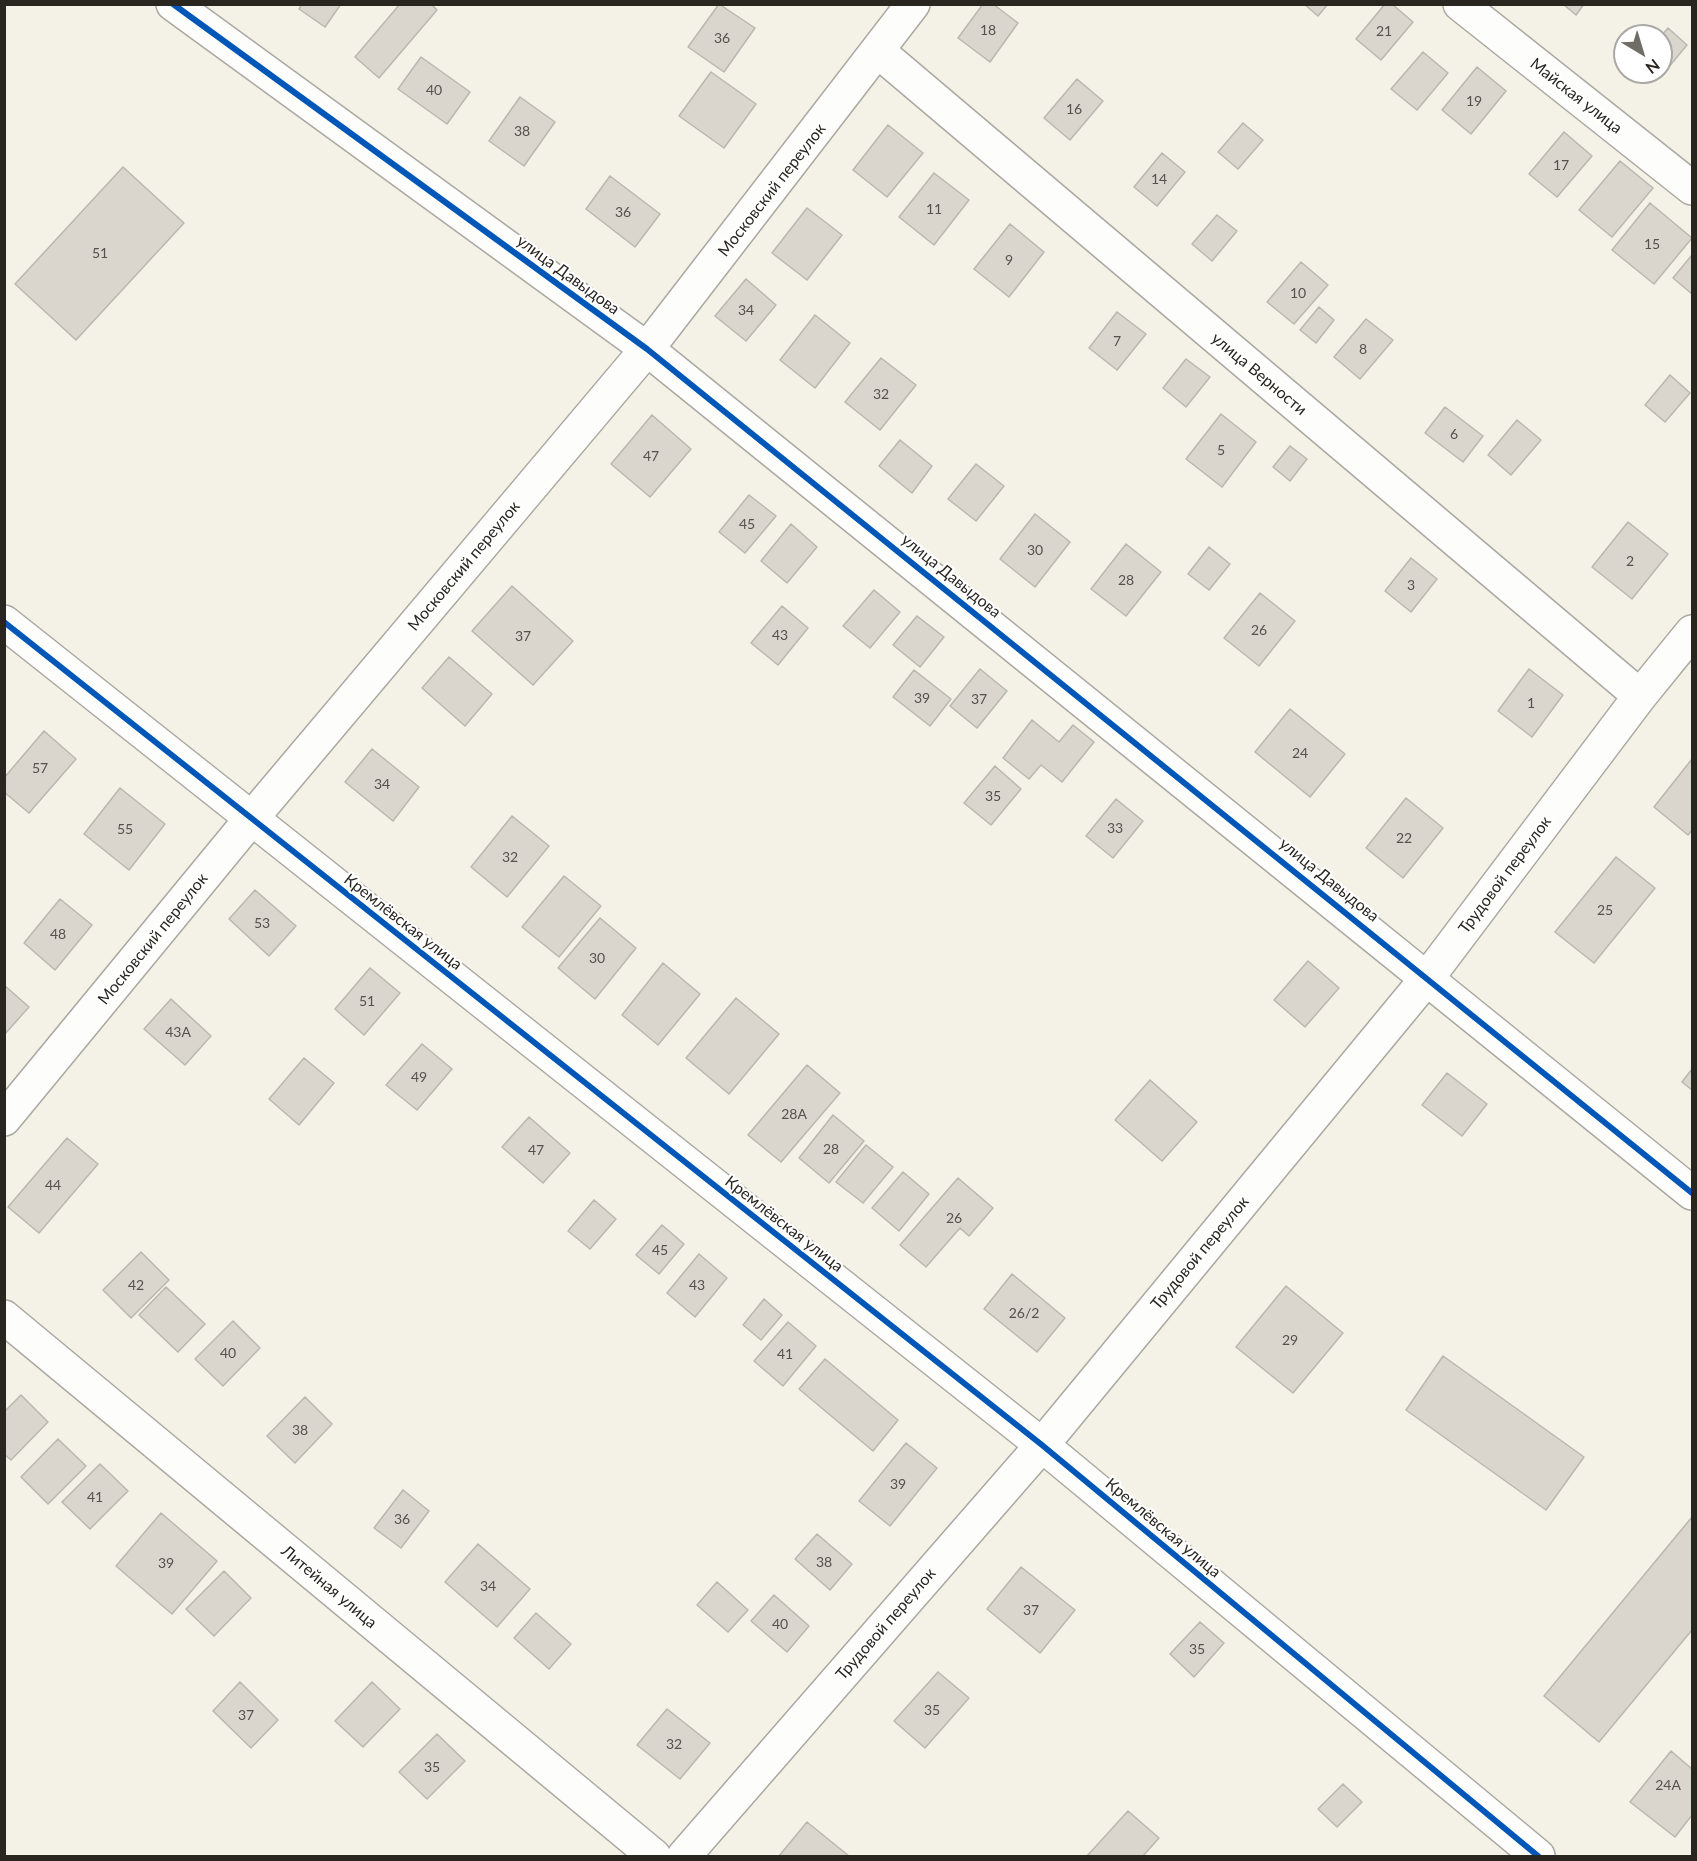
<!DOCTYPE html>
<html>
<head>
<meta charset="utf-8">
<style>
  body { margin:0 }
  #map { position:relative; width:1697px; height:1861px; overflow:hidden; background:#f4f1e7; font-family:Lato,sans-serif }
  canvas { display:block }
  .frame { position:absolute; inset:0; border:6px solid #28261f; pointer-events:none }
  .north { position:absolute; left:1613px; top:24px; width:60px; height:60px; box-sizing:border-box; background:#fff; border:2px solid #a9a8a5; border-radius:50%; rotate:142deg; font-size:16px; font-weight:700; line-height:24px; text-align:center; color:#28261f }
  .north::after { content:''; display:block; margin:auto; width:21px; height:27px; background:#6f6d65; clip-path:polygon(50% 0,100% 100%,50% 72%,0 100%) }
</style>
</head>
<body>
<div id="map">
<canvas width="1697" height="1861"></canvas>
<div class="frame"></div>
<div class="north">N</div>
</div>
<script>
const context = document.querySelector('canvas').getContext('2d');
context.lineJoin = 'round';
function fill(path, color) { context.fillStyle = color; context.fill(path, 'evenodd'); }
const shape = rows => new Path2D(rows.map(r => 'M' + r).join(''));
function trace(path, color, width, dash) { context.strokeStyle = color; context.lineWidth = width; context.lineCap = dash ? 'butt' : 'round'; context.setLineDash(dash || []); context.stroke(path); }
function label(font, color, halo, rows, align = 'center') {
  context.font = font + ' Lato,sans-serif'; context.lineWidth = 4.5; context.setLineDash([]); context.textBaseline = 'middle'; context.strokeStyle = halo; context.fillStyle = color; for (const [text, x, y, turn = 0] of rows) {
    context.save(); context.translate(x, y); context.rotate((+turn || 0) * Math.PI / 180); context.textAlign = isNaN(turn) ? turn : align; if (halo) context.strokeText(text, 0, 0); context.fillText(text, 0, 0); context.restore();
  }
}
const building = shape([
  [302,4,341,4,325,27,299,9,302,4],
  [400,4,431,4,437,10,379,78,355,57,400,4],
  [719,4,755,28,724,72,688,47,719,4],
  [983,4,993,4,1018,23,990,62,958,38,983,4],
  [1304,4,1328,4,1318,16,1304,4],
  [1385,4,1392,4,1413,22,1381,60,1356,39,1385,4],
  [1563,4,1584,4,1576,15,1563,4],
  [1668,28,1687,45,1663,74,1660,72,1661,36,1668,28],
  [1423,52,1448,73,1417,110,1391,89,1423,52],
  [421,57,470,92,447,124,398,89,421,57],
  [1477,67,1506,91,1471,134,1442,110,1477,67],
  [711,72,756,104,724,148,679,116,711,72],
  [1077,79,1103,101,1070,140,1044,118,1077,79],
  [520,97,555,122,524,166,489,141,520,97],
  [1243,123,1263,140,1238,169,1218,152,1243,123],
  [888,125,923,153,887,197,853,170,888,125],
  [1564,132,1592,156,1557,197,1529,174,1564,132],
  [1162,153,1185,172,1157,206,1134,187,1162,153],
  [1620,161,1653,188,1612,237,1579,210,1620,161],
  [123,167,184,223,76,340,15,284,123,167],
  [934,173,969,200,934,245,899,217,934,173],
  [610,176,660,214,635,247,586,209,610,176],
  [1650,203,1692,238,1654,284,1612,250,1650,203],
  [807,208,842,235,807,280,772,253,807,208],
  [1217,215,1237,231,1212,261,1192,244,1217,215],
  [1010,224,1044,252,1009,297,974,269,1010,224],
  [1692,255,1692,294,1673,278,1692,255],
  [1301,262,1328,285,1294,324,1267,302,1301,262],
  [746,279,776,305,746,341,715,316,746,279],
  [1319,307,1334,320,1316,343,1300,330,1319,307],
  [1117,312,1146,334,1117,370,1089,348,1117,312],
  [815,315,850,343,815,388,780,360,815,315],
  [1366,319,1393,340,1360,379,1334,357,1366,319],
  [881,358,916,385,880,430,845,402,881,358],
  [1186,359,1210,377,1186,407,1163,388,1186,359],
  [1670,375,1690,393,1665,422,1645,405,1670,375],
  [1445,407,1483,436,1463,462,1425,433,1445,407],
  [1221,414,1256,442,1222,487,1186,459,1221,414],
  [652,415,691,449,650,497,611,464,652,415],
  [1517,420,1541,440,1511,475,1488,455,1517,420],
  [900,440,932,466,912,493,879,466,900,440],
  [1290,446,1307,459,1290,481,1273,467,1290,446],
  [976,464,1004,486,976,521,948,499,976,464],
  [749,495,776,516,745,553,719,532,749,495],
  [1035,514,1070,542,1035,587,1000,559,1035,514],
  [1628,522,1668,554,1632,599,1592,567,1628,522],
  [791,524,817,547,787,583,761,561,791,524],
  [1126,544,1161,572,1126,616,1091,589,1126,544],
  [1209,547,1230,564,1209,590,1188,574,1209,547],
  [1411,558,1437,579,1411,612,1385,591,1411,558],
  [512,586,573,641,533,685,472,631,512,586],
  [874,590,900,612,870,648,843,626,874,590],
  [1260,593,1295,621,1259,666,1224,638,1260,593],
  [782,606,808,628,778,665,751,643,782,606],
  [917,616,944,637,920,667,893,645,917,616],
  [449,657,492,694,465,726,422,688,449,657],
  [980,669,1007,691,977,728,950,706,980,669],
  [1529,669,1563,695,1532,737,1498,711,1529,669],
  [914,670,951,699,930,726,893,697,914,670],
  [1290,709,1345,754,1310,797,1255,752,1290,709],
  [1032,720,1059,742,1073,725,1094,742,1062,782,1041,765,1029,779,1003,758,1032,720],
  [44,731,76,759,29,813,4,792,4,778,44,731],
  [372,749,419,787,393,821,345,782,372,749],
  [1692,759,1692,830,1688,835,1654,807,1692,759],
  [995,766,1021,789,991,825,964,803,995,766],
  [120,788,165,824,129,870,84,834,120,788],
  [1406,798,1443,828,1403,878,1366,848,1406,798],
  [1116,799,1143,821,1113,858,1086,836,1116,799],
  [512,816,549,846,507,897,471,867,512,816],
  [1616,857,1655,888,1594,963,1555,932,1616,857],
  [564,876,601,906,559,957,522,927,564,876],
  [255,890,296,926,269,956,229,919,255,890],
  [60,899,92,925,55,970,24,943,60,899],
  [600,918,636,948,595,999,558,968,600,918],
  [1308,961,1339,988,1305,1027,1274,1000,1308,961],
  [663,963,700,994,658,1045,622,1015,663,963],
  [370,968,400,993,364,1035,335,1009,370,968],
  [4,985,29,1007,4,1035,4,985],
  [736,998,779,1034,729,1094,686,1058,736,998],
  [171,999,211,1036,185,1065,144,1029,171,999],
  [422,1044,452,1069,417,1110,386,1085,422,1044],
  [304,1058,334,1083,299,1125,269,1099,304,1058],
  [807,1065,840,1093,781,1162,748,1135,807,1065],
  [1692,1069,1692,1090,1682,1082,1692,1069],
  [1447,1073,1487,1104,1462,1136,1422,1105,1447,1073],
  [1150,1080,1197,1122,1162,1161,1115,1120,1150,1080],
  [833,1115,864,1141,829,1183,799,1158,833,1115],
  [529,1117,570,1153,543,1183,502,1147,529,1117],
  [67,1138,98,1164,39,1233,8,1207,67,1138],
  [866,1145,893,1167,863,1203,836,1182,866,1145],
  [903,1172,929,1194,899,1231,872,1208,903,1172],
  [958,1178,993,1208,969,1236,960,1228,926,1267,900,1245,958,1178],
  [594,1200,616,1219,590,1249,568,1231,594,1200],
  [662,1225,684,1244,659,1274,636,1255,662,1225],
  [141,1252,169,1280,131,1318,103,1290,141,1252],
  [699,1254,727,1278,695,1317,667,1293,699,1254],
  [1012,1274,1065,1318,1037,1352,984,1309,1012,1274],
  [1286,1286,1343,1333,1293,1393,1236,1347,1286,1286],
  [166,1287,205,1324,178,1352,139,1315,166,1287],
  [764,1299,782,1315,761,1340,743,1325,764,1299],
  [233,1321,260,1348,223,1386,195,1359,233,1321],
  [788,1322,816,1346,783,1386,754,1361,788,1322],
  [1443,1356,1584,1457,1546,1510,1406,1410,1443,1356],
  [825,1359,898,1420,873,1451,799,1389,825,1359],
  [21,1395,48,1422,11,1460,4,1454,4,1412,21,1395],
  [305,1397,332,1424,295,1463,267,1436,305,1397],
  [58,1439,86,1466,48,1504,21,1477,58,1439],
  [906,1443,937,1468,890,1526,859,1501,906,1443],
  [100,1464,128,1491,90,1529,62,1502,100,1464],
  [403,1490,429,1511,401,1548,374,1528,403,1490],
  [161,1513,217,1561,172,1614,116,1566,161,1513],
  [1692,1517,1692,1630,1599,1742,1544,1696,1692,1517],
  [817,1534,852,1564,830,1590,795,1559,817,1534],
  [478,1544,530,1589,497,1627,445,1582,478,1544],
  [1021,1567,1075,1610,1040,1653,987,1609,1021,1567],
  [224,1571,251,1598,214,1636,186,1609,224,1571],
  [717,1582,748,1610,728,1632,697,1605,717,1582],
  [774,1595,809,1626,787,1652,751,1621,774,1595],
  [536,1613,571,1644,549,1669,514,1638,536,1613],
  [1200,1622,1224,1643,1194,1677,1170,1654,1200,1622],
  [938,1672,969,1698,925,1748,894,1721,938,1672],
  [240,1682,278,1720,251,1748,213,1711,240,1682],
  [372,1682,400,1709,363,1747,335,1721,372,1682],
  [667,1709,710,1743,680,1779,637,1745,667,1709],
  [437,1734,465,1761,427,1799,399,1772,437,1734],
  [1671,1751,1692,1769,1692,1815,1675,1837,1630,1802,1671,1751],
  [1343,1784,1362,1802,1337,1827,1318,1809,1343,1784],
  [1128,1811,1159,1838,1143,1856,1087,1856,1128,1811],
  [807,1822,849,1856,779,1856,807,1822]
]);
const street = shape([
  [173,4,647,349,1692,1193],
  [1460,4,1692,188],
  [879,52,1640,696],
  [4,622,1042,1445,1538,1856],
  [4,1119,251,819,647,349,913,4],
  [4,1317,654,1856],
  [684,1856,1042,1445,1428,977,1640,696,1692,632]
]);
const cycleway = shape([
  [173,4,647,349,1692,1193],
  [4,622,1042,1445,1538,1856]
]);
const numberNames = [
  ["18",988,30],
  ["21",1384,31],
  ["36",722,38],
  ["40",434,90],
  ["19",1474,101],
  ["16",1074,109],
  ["38",522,131],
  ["17",1561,165],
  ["14",1159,179],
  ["11",934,209],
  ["36",623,212],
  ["15",1652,244],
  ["51",100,253],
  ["9",1009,260],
  ["10",1298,293],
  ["34",746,310],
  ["7",1117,341],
  ["8",1363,349],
  ["32",881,394],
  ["6",1454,434],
  ["5",1221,450],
  ["47",651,456],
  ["45",747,524],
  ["30",1035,550],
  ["2",1630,561],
  ["28",1126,580],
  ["3",1411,585],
  ["26",1259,630],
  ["43",780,635],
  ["37",523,636],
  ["39",922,698],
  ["37",979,699],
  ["1",1531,703],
  ["24",1300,753],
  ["57",40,768],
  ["34",382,784],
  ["35",993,796],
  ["33",1115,828],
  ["55",125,829],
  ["22",1404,838],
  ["32",510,857],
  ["25",1605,910],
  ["53",262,923],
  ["48",58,934],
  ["30",597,958],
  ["51",367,1001],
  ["43А",178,1032],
  ["49",419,1077],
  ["28А",794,1114],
  ["28",831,1149],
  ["47",536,1150],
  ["44",53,1185],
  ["26",954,1218],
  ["45",660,1250],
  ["42",136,1285],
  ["43",697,1285],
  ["26/2",1024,1313],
  ["29",1290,1340],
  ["40",228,1353],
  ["41",785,1354],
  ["38",300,1430],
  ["39",898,1484],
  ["41",95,1497],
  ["36",402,1519],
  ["38",824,1562],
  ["39",166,1563],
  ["34",488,1586],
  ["37",1031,1610],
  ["40",780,1624],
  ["35",1197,1649],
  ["35",932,1710],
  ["37",246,1715],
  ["32",674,1744],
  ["35",432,1767],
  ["24А",1668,1785]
];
const streetNames = [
  ["Майская улица",1576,96,38],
  ["Московский переулок",772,190,-52],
  ["улица Давыдова",568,275,36],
  ["улица Верности",1259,374,40],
  ["Московский переулок",464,566,-50],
  ["улица Давыдова",951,576,39],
  ["Трудовой переулок",1505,875,-53],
  ["улица Давыдова",1329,880,39],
  ["Кремлёвская улица",403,922,38],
  ["Московский переулок",153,939,-51],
  ["Кремлёвская улица",784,1224,38],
  ["Трудовой переулок",1200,1253,-50],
  ["Кремлёвская улица",1163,1528,40],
  ["Литейная улица",329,1587,40],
  ["Трудовой переулок",886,1624,-49]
];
fill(building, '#dad6ce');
trace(building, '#bab7af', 1.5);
trace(street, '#aaa8a1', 36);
trace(street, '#fdfdfb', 33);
trace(cycleway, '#0057b8', 6);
label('14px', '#54524b', null, numberNames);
label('16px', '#28261f', '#fff', streetNames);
</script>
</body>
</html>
